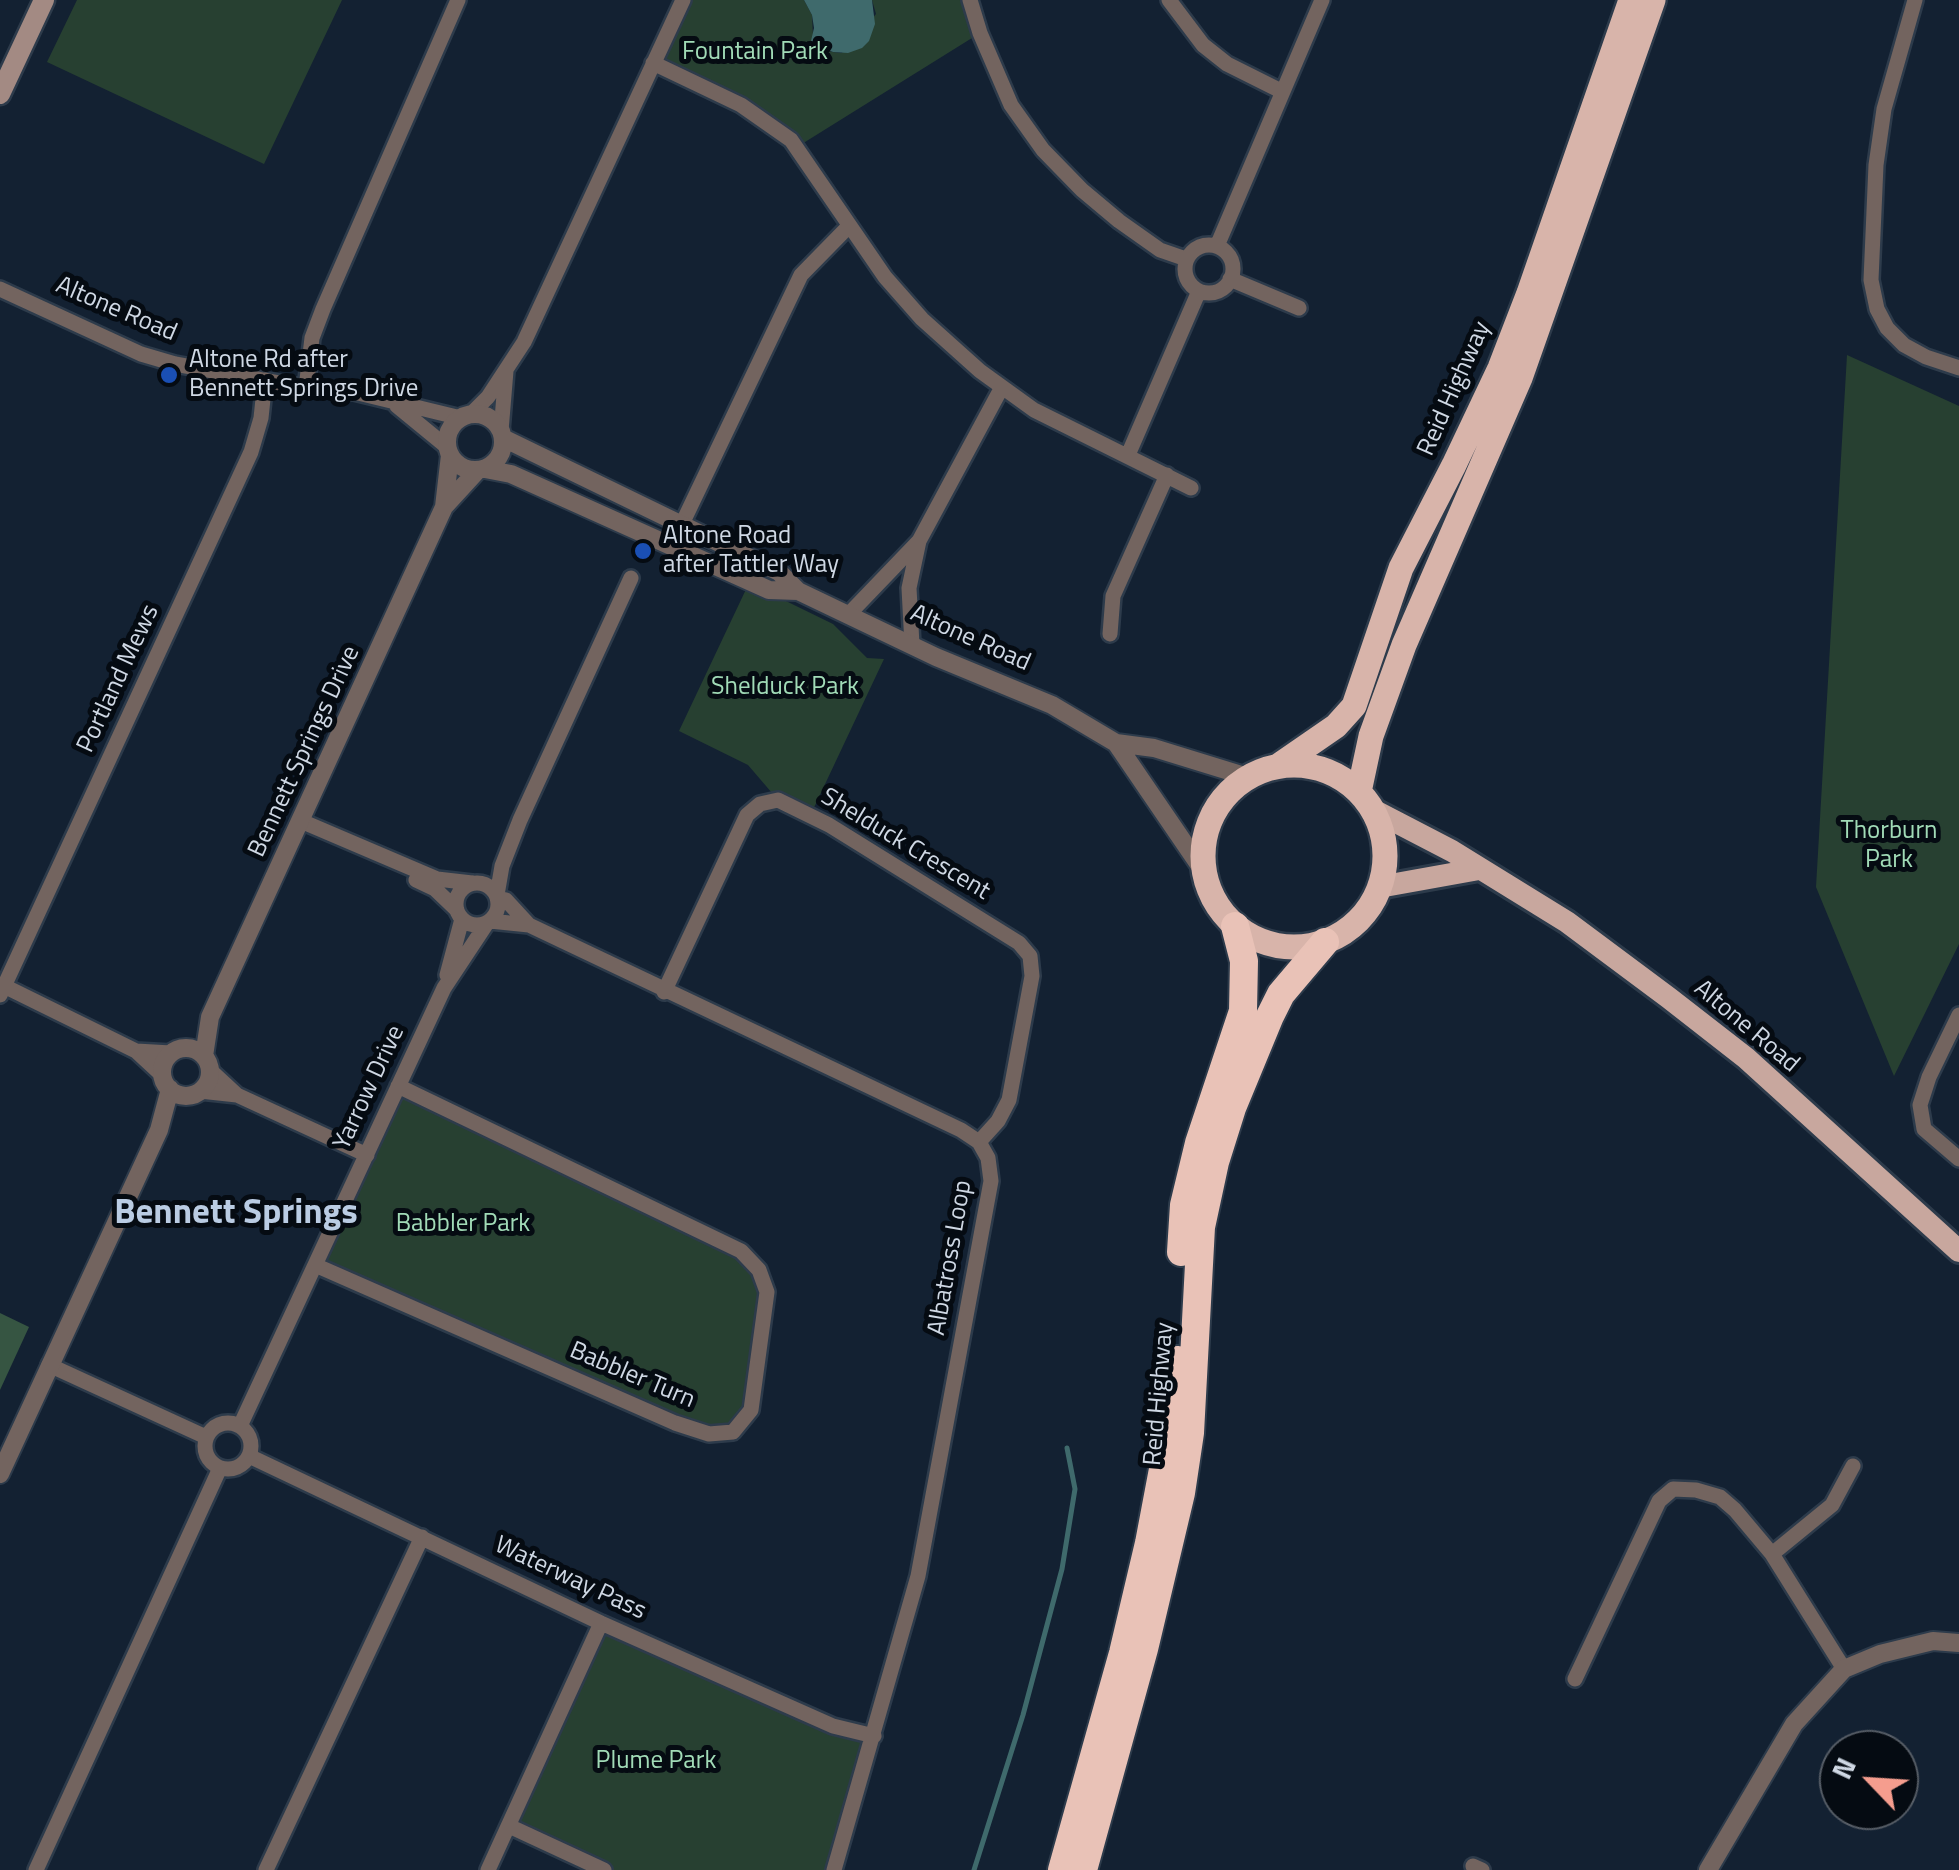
<!DOCTYPE html>
<html>
<head>
<meta charset="utf-8">
<style>
  body { margin:0 }
  #map { position:relative; width:1959px; height:1870px; overflow:hidden; background:#132132; font-family:"Titillium Web",sans-serif }
  canvas { display:block }
  .north { position:absolute; left:1819px; top:1730px; width:100px; height:100px; box-sizing:border-box; background:#050b12; border:2px solid #565d66; border-radius:50%; rotate:295deg; font-size:28px; font-weight:700; line-height:40px; text-align:center; color:#cfd8e4 }
  .north::after { content:''; display:block; margin:auto; width:35px; height:45px; background:#f59d8e; clip-path:polygon(50% 0,100% 100%,50% 72%,0 100%) }
</style>
</head>
<body>
<div id="map">
<canvas width="1959" height="1870"></canvas>
<div class="north">N</div>
</div>
<script>
const context = document.querySelector('canvas').getContext('2d');
context.lineJoin = 'round';
function fill(path, color) { context.fillStyle = color; context.fill(path, 'evenodd'); }
const shape = rows => new Path2D(rows.map(r => 'M' + r).join(''));
function trace(path, color, width, dash) { context.strokeStyle = color; context.lineWidth = width; context.lineCap = dash ? 'butt' : 'round'; context.setLineDash(dash || []); context.stroke(path); }
function label(font, color, halo, rows, align = 'center') {
  context.font = font + ' "Titillium Web",sans-serif'; context.lineWidth = 10; context.setLineDash([]); context.textBaseline = 'middle'; context.strokeStyle = halo; context.fillStyle = color; for (const [text, x, y, turn = 0] of rows) {
    context.save(); context.translate(x, y); context.rotate((+turn || 0) * Math.PI / 180); context.textAlign = isNaN(turn) ? turn : align; if (halo) context.strokeText(text, 0, 0); context.fillText(text, 0, 0); context.restore();
  }
}
const green = shape([
  [77,0,342,0,264,164,47,62],
  [683,0,804,0,812,15,813,36,825,50,833,52,842,53,876,14,872,0,970,0,980,33,797,147,791,140,653,63],
  [1847,355,1959,406,1959,944,1894,1076,1816,887],
  [749,583,833,624,867,658,884,659,810,816,778,800,748,765,679,731],
  [398,1086,741,1251,767,1292,751,1410,733,1432,709,1434,315,1265],
  [601,1623,874,1736,834,1870,604,1870,509,1826]
]);
const forest = shape([
  [0,1313,29,1327,0,1390]
]);
const water = shape([
  [804,0,872,0,875,24,869,41,862,48,848,53,833,52,814,44,811,41,814,28,812,15]
]);
const stream = shape([
  [974,1870,1023,1715,1062,1569,1075,1489,1067,1448]
]);
const minor = shape([
  [970,0,980,33,1011,105,1043,150,1082,190,1119,221,1160,250,1186,259],
  [1169,0,1203,45,1227,64,1281,91],
  [1915,0,1884,109,1876,165,1871,280,1877,309,1887,328,1904,345,1926,357,1959,368],
  [653,63,741,105,791,140,885,277,922,319,980,371,1034,410,1191,488],
  '1185 269a24 24 0 1 1 48 0a24 24 0 1 1-48 0Z',
  [1217,246,1322,0],
  [1230,279,1299,308],
  [0,289,141,354,175,364,306,388,354,392,461,418],
  [306,388,312,338,323,309,458,0],
  [397,406,447,447],
  [471,414,488,397,524,342,683,0],
  [501,431,506,371],
  [1128,455,1199,291],
  [682,524,801,275,848,227],
  [848,615,919,541,1002,387],
  [1110,634,1113,596,1167,475],
  [912,645,909,588,919,541],
  [301,821,437,879,472,883],
  [416,880,435,889,457,910],
  '456 904a21 21 0 1 1 42 0a21 21 0 1 1-42 0Z',
  [497,895,502,866,520,820,631,578],
  [498,898,506,900,529,925],
  [490,921,529,925,961,1130,979,1142,988,1158,991,1181,918,1576,834,1870],
  [447,975,462,919],
  [4,986,136,1051,163,1076],
  [664,992,747,815,760,804,778,800,829,825,1019,943,1030,956,1032,976,1009,1100,998,1121,979,1142],
  [0,995,251,452,261,418,265,380],
  [1959,1015,1929,1077,1920,1105,1924,1129,1959,1159],
  [136,1051,171,1053],
  [210,1070,237,1095],
  [200,1091,237,1095,367,1155],
  [315,1265,675,1423,709,1434,733,1432,751,1410,767,1292,759,1270,741,1251,398,1086],
  [49,1365,206,1437],
  '205 1446a23 23 0 1 1 46 0a23 23 0 1 1-46 0Z',
  [240,1426,444,988,487,923],
  [249,1456,601,1623,833,1726,874,1736],
  [1772,1554,1832,1505,1853,1466],
  [1575,1679,1659,1501,1673,1489,1696,1490,1720,1497,1735,1510,1772,1554,1844,1669],
  [509,1826,604,1870],
  [1473,1866,1482,1870],
  [36,1870,220,1468],
  [266,1870,422,1537],
  [488,1870,601,1623]
]);
const tertiary = shape([
  '447 442a28 28 0 1 1 56 0a28 28 0 1 1-56 0Z',
  [503,438,779,572,798,591,936,657,1052,705,1116,743,1154,748,1248,777],
  [485,469,511,474,769,590,798,591],
  [444,507,450,455],
  [1116,743,1204,872],
  '162 1072a24 24 0 1 1 48 0a24 24 0 1 1-48 0Z',
  [204,1056,210,1017,444,507,477,471],
  [0,1474,159,1130,170,1089],
  [1708,1870,1794,1724,1844,1669,1880,1654,1933,1641,1959,1643]
]);
const secondary = shape([
  [0,94,44,0]
]);
const primary = shape([
  [1373,810,1452,851,1567,922,1669,998,1746,1058,1959,1251],
  [1379,887,1479,869]
]);
const trunk = shape([
  '1203 856a91 91 0 1 1 182 0a91 91 0 1 1-182 0Z',
  [1278,766,1336,726,1354,706,1401,568,1454,465,1500,368,1529,293,1631,0],
  [1359,792,1371,736,1404,645,1520,378,1653,0]
]);
const motorway = shape([
  [1181,1252,1184,1205,1199,1143,1243,1011,1244,961,1235,926],
  [1062,1870,1123,1653,1149,1543,1170,1432,1177,1360],
  [1083,1870,1144,1649,1181,1493,1190,1433,1201,1227,1215,1162,1232,1108,1270,1016,1281,994,1325,942]
]);
const markers = [
  [169,375,10,"#1a4fb4"],
  [643,551,10,"#1a4fb4"]
];
const parkNames = [
  ["Fountain Park",755,53],
  ["Shelduck Park",785,688],
  ["Thorburn",1889,832],
  ["Park",1889,861],
  ["Babbler Park",463,1225],
  ["Plume Park",656,1762]
];
const streetNames = [
  ["Altone Road",116,310,23],
  ["Reid Highway",1455,389,-66],
  ["Altone Road",970,639,24],
  ["Portland Mews",119,679,-65],
  ["Bennett Springs Drive",305,752,-65],
  ["Shelduck Crescent",905,845,31],
  ["Altone Road",1746,1027,40],
  ["Yarrow Drive",370,1088,-65],
  ["Albatross Loop",951,1258,-80],
  ["Babbler Turn",632,1376,23],
  ["Reid Highway",1160,1394,-85],
  ["Waterway Pass",570,1579,25]
];
const poiNames = [
  ["Altone Rd after",189,361],
  ["Bennett Springs Drive",189,390],
  ["Altone Road",663,537],
  ["after Tattler Way",663,566]
];
const districtNames = [
  ["Bennett Springs",236,1214]
];
fill(green, '#274031');
fill(forest, '#365542');
fill(water, '#3f6a6c');
trace(stream, '#3f6a6c', 5);
trace(minor, '#2d3b4b', 20);
trace(tertiary, '#2d3b4b', 22);
trace(secondary, '#2d3b4b', 25);
trace(primary, '#2d3b4b', 28);
trace(trunk, '#2d3b4b', 30);
trace(motorway, '#2d3b4b', 32);
trace(minor, '#73645f', 15);
trace(tertiary, '#73645f', 18);
trace(secondary, '#a38a83', 20);
trace(primary, '#c8a79e', 22);
trace(trunk, '#d8b4aa', 25);
trace(motorway, '#e9c2b7', 28);
for (const [x, y, r, color] of markers) { const dot = new Path2D(); dot.arc(x, y, r, 0, 2 * Math.PI); context.fillStyle = color; context.fill(dot); trace(dot, '#050b12', 4); }
label('25px', '#a1dbb7', '#050b12', parkNames);
label('25px', '#cfd8e4', '#050b12', streetNames);
label('25px', '#cfd8e4', '#050b12', poiNames, 'left');
label('bold 35px', '#bacce3', '#050b12', districtNames);
</script>
</body>
</html>
